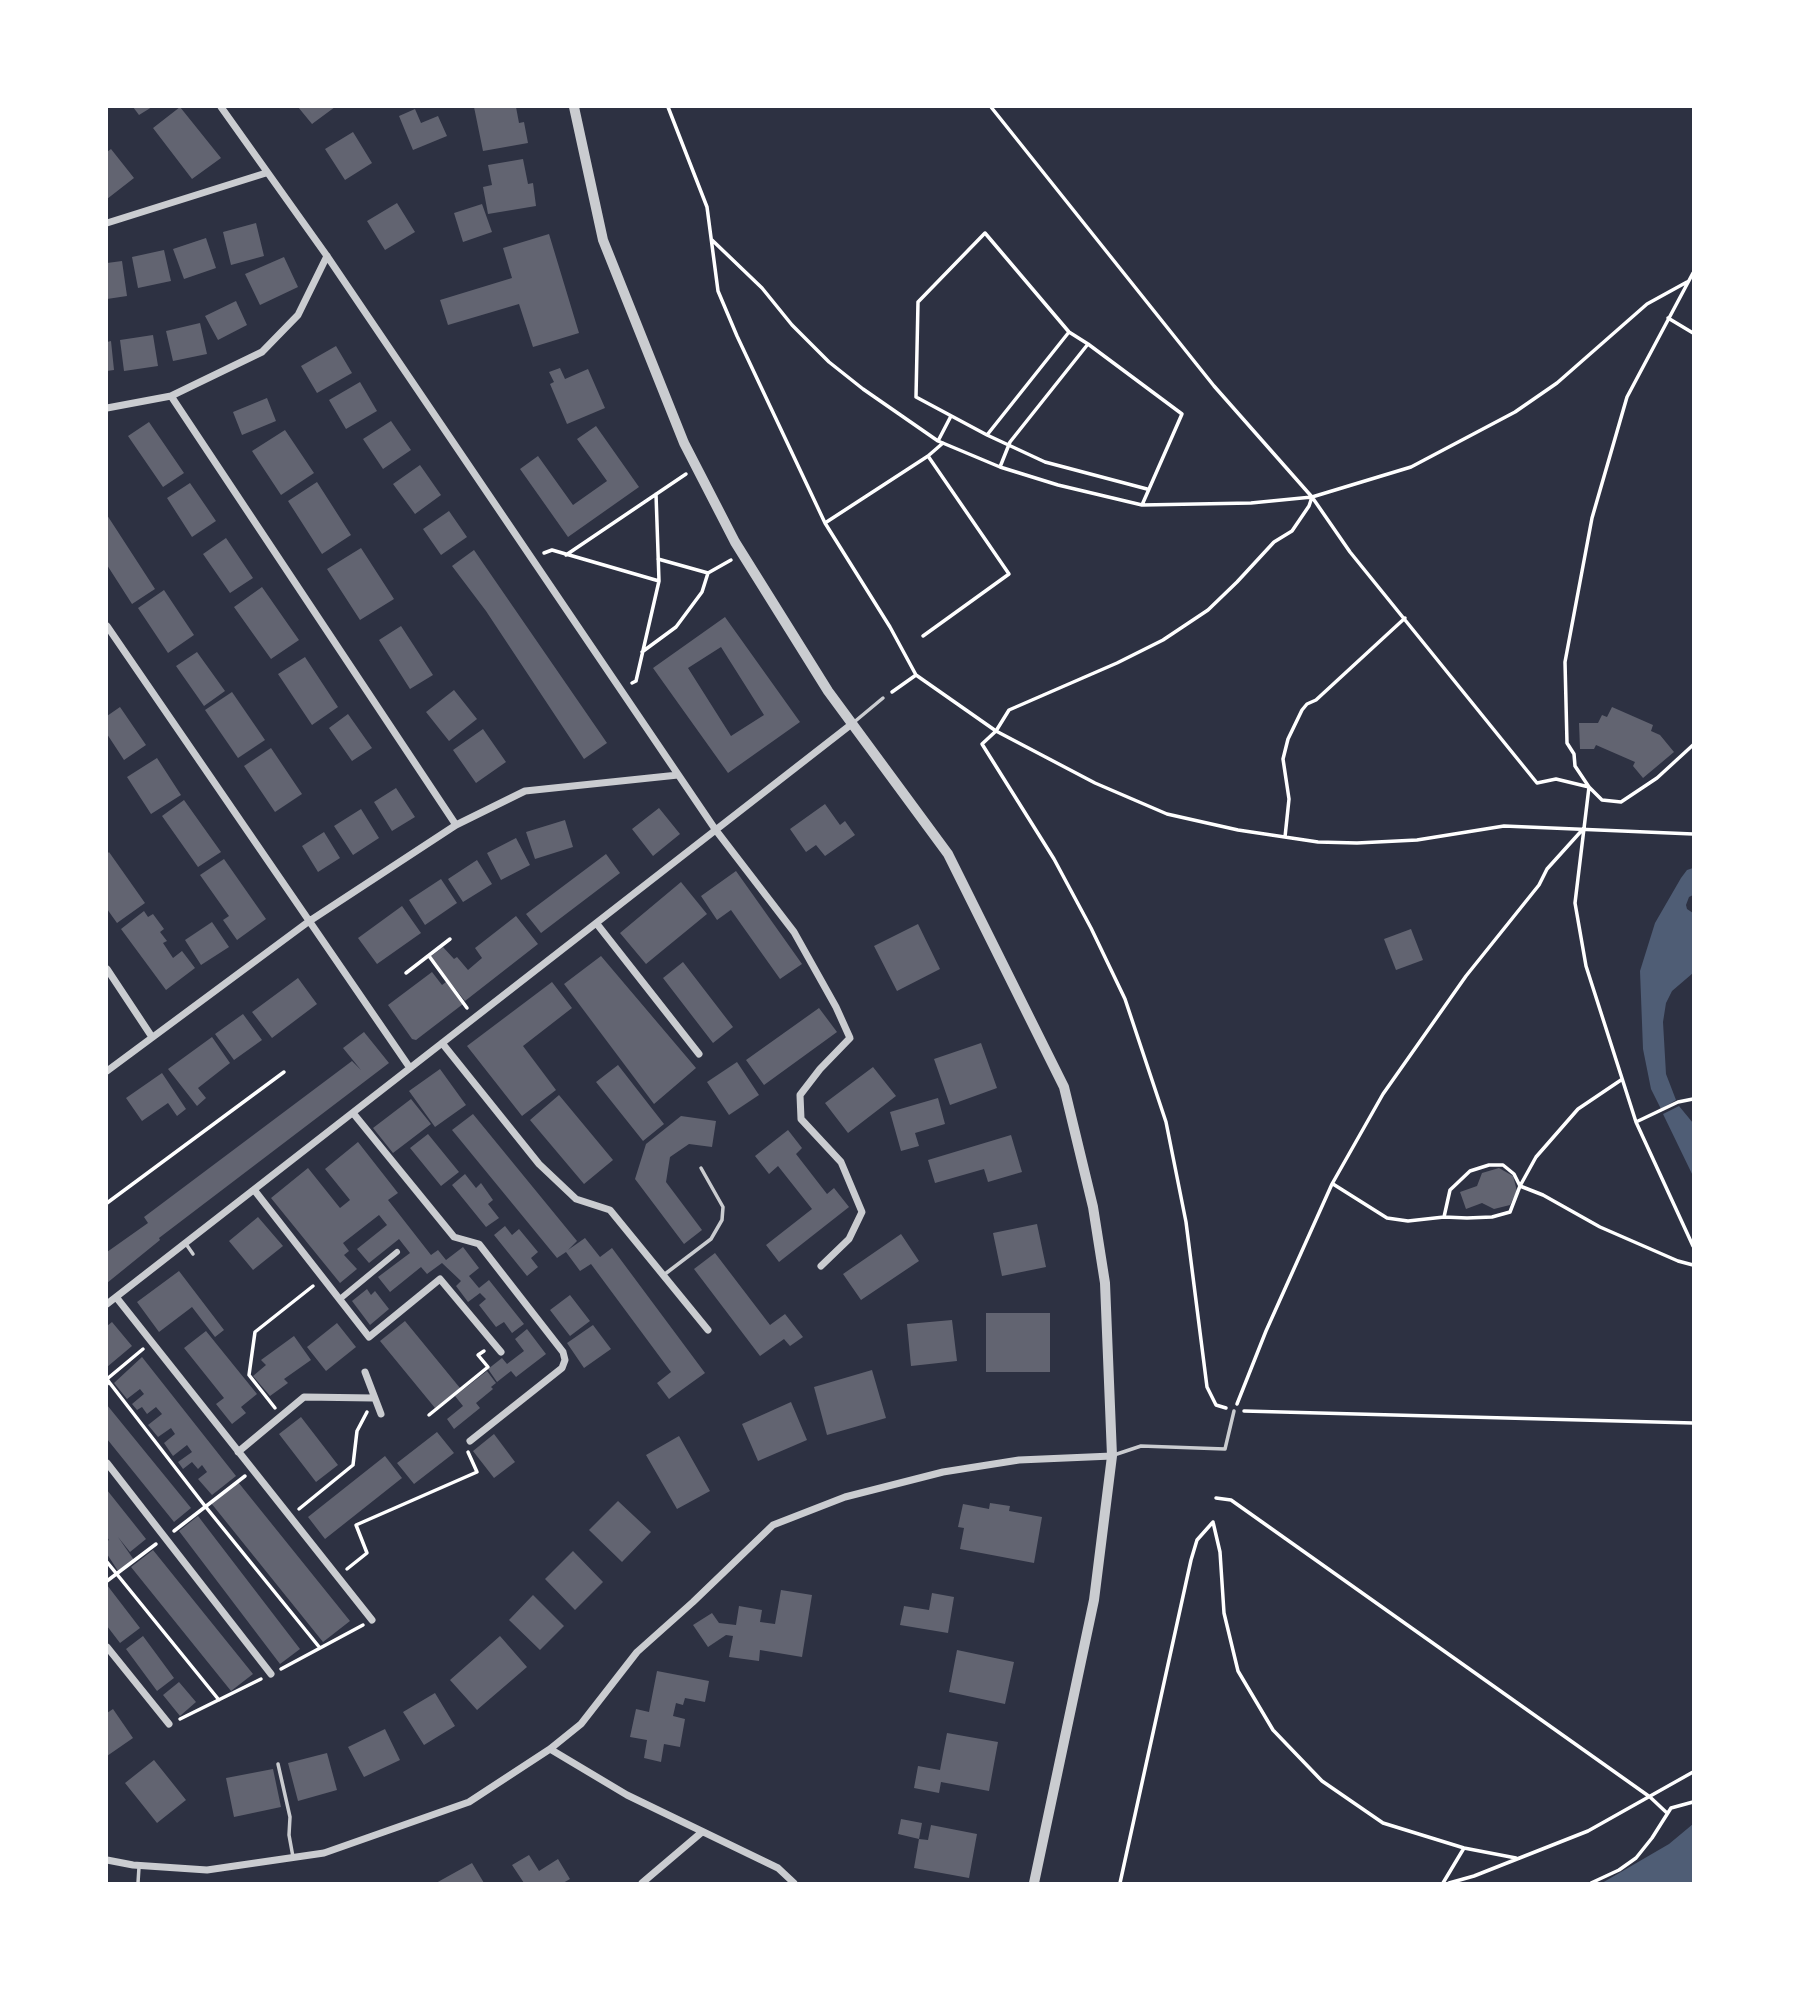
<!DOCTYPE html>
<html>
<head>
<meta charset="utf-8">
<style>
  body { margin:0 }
  #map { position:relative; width:1800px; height:1990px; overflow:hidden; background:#2d3142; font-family:"Varela Round",sans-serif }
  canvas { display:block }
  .frame { position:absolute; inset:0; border:108px solid #fff; pointer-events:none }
</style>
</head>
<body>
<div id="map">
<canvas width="1800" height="1990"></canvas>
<div class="frame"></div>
</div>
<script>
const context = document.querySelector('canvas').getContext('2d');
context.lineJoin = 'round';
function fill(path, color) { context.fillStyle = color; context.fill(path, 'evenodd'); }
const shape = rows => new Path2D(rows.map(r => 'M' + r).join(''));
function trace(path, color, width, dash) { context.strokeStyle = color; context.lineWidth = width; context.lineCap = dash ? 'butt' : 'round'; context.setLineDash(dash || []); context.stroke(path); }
const water = shape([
  [1693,868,1693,895,1689,897,1686,905,1687,909,1693,913,1693,973,1672,991,1666,1003,1663,1022,1666,1074,1676,1100,1661,1109,1651,1089,1643,1049,1640,971,1655,923,1681,878,1687,870],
  [1679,1106,1693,1123,1693,1176,1663,1114],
  [1693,1824,1693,1883,1602,1883,1669,1844]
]);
const building = shape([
  [133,107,152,107,139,115],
  [180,107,221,158,192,179,153,128],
  [298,107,335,107,312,124],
  [474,107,516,107,519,123,524,122,528,143,483,151],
  [415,109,421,123,438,116,447,136,413,150,399,116],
  [353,132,372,163,345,180,325,149],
  [111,149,134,178,107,199,107,152],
  [523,159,528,184,533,183,536,206,488,214,483,187,492,185,488,165],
  [397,203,415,232,385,250,367,221],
  [482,204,492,232,463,242,454,213],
  [256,223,264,256,231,265,223,232],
  [549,234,579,333,533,347,519,304,448,325,440,300,512,278,503,248],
  [206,238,216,268,184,279,173,249],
  [164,250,171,281,138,288,132,257],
  [284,257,298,287,260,305,245,274],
  [122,261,127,296,107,299,107,263],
  [236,301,247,325,218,340,205,316],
  [200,323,207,354,173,361,166,331],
  [153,335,158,366,124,371,120,340],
  [111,341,114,370,107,371,107,342],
  [336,346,352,373,317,393,301,366],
  [560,368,565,379,588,369,605,408,567,424,550,384,554,382,549,372],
  [360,382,377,411,346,429,329,400],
  [267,398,276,421,242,435,233,412],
  [391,421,411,450,383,469,363,439],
  [149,422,184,473,163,487,128,436],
  [596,426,639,487,568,537,520,469,538,456,573,505,607,481,577,439],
  [285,430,314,473,281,495,252,451],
  [420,465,441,495,415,514,393,484],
  [317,482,351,535,322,554,288,501],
  [190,483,216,521,192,537,167,498],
  [449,511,467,537,441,555,423,529],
  [107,515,155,589,132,604,107,565],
  [226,538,253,578,230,593,203,554],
  [361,548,394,599,360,620,327,569],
  [474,550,607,743,584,759,486,611,452,566],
  [262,587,299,640,271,659,234,607],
  [164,590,194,635,168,653,138,608],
  [725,617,800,722,728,773,653,668],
  [721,647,764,715,731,736,688,668],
  [401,626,433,675,410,689,379,640],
  [197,652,225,691,204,706,176,666],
  [305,657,338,707,312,725,278,674],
  [454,690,477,719,449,741,426,712],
  [232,692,265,740,238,758,205,710],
  [120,707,146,745,124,760,107,734,107,716],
  [1612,707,1653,725,1651,731,1660,735,1674,752,1643,778,1633,766,1635,762,1596,745,1594,749,1580,749,1579,723,1598,723,1602,715,1607,717],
  [348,714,372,748,352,761,329,728],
  [483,729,506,762,476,783,453,750],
  [271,748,302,794,275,812,244,766],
  [157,758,181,795,151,814,127,777],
  [396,788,415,817,392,831,374,802],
  [184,800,221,852,198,867,162,816],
  [825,804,840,825,845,821,855,835,825,856,816,845,806,852,790,829],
  [659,808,680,834,653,856,632,829],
  [361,809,379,838,353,855,334,826],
  [565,820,573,847,535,859,526,832],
  [324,832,340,858,318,872,302,846],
  [516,838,530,865,501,880,487,853],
  [109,852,145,903,117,923,107,909,107,854],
  [606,854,620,873,541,933,526,914],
  [224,859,266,919,237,940,223,920,229,916,200,875],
  [477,860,492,884,463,902,448,879],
  [736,871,802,964,780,979,731,910,717,920,701,896],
  [441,879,457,903,425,925,409,900],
  [681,882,707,914,646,964,620,933],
  [402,906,421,933,377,964,358,938],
  [144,911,148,917,153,914,164,929,160,932,167,941,163,943,173,958,182,951,195,968,166,990,121,929],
  [516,916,538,944,465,1001,430,957,443,947,454,959,457,957,468,970,482,958,475,948],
  [212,922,229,947,201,965,185,940],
  [918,924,940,969,897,991,874,946],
  [1411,929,1423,960,1396,970,1384,939],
  [601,956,696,1068,654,1104,564,984],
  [683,962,733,1027,713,1043,663,978],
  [432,972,442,985,446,982,463,1004,416,1040,412,1039,388,1005],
  [298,978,317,1004,272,1038,252,1012],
  [552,982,572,1008,523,1046,556,1090,522,1116,467,1046],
  [819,1008,837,1032,764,1085,746,1060],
  [243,1014,262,1040,234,1060,215,1034],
  [364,1032,389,1063,159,1238,160,1240,107,1283,107,1252,148,1223,144,1217,352,1061,361,1070,343,1048],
  [212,1037,230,1063,198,1088,206,1098,197,1106,168,1069],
  [981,1043,997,1088,950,1105,934,1059],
  [737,1062,759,1095,729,1115,707,1082],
  [618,1065,664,1124,643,1141,596,1082],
  [873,1067,896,1096,848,1133,825,1103],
  [440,1069,466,1105,435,1127,409,1091],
  [162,1073,186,1109,177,1116,168,1103,142,1121,126,1098],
  [559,1095,613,1160,584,1184,530,1120],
  [938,1098,945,1124,915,1133,919,1146,901,1151,890,1112],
  [411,1099,431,1124,393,1153,373,1128],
  [473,1114,577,1241,568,1250,585,1238,600,1257,612,1248,705,1373,669,1399,657,1383,671,1372,591,1264,580,1271,566,1252,557,1258,452,1130],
  [681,1116,716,1121,712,1147,689,1144,670,1157,666,1182,702,1230,684,1244,635,1179,646,1144],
  [788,1130,802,1148,796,1154,827,1194,834,1188,849,1207,779,1262,766,1245,812,1209,778,1166,769,1174,755,1156],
  [428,1134,459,1172,441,1186,410,1148],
  [1011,1135,1022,1172,988,1182,984,1169,935,1183,928,1160],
  [358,1142,398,1193,388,1200,431,1255,438,1250,446,1260,463,1247,479,1268,469,1276,479,1288,489,1280,524,1324,512,1333,504,1322,496,1327,479,1305,486,1299,480,1293,468,1302,456,1286,461,1281,442,1263,427,1274,421,1267,390,1292,378,1277,410,1253,399,1239,369,1263,357,1249,387,1225,379,1215,343,1243,349,1251,344,1255,357,1269,340,1283,271,1198,308,1168,340,1208,350,1200,325,1169],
  [1499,1168,1513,1176,1517,1191,1510,1205,1494,1209,1482,1203,1466,1209,1460,1192,1477,1186,1482,1173],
  [465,1174,476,1188,481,1183,493,1200,488,1204,499,1218,486,1227,452,1185],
  [258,1217,283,1246,253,1270,229,1241],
  [1037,1224,1046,1267,1002,1276,993,1233],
  [505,1226,512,1235,519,1229,538,1252,531,1258,538,1267,527,1276,494,1235],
  [901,1234,919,1261,861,1300,843,1274],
  [715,1253,770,1325,785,1314,803,1337,790,1346,784,1339,760,1356,694,1269],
  [179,1271,224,1330,215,1337,192,1307,159,1332,137,1302],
  [367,1289,371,1295,375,1291,389,1309,370,1325,352,1301],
  [570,1295,590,1321,570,1336,550,1310],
  [986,1313,1050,1313,1050,1372,986,1372],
  [952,1320,957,1361,911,1366,907,1324],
  [405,1321,460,1388,435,1408,380,1341],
  [112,1322,132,1346,107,1367,107,1326],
  [337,1323,356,1347,326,1371,307,1347],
  [593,1325,611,1349,584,1368,567,1343],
  [527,1329,546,1354,516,1377,511,1371,497,1382,488,1369,502,1358,507,1364,524,1351,515,1339],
  [206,1331,257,1394,241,1407,246,1413,232,1424,216,1404,224,1398,184,1348],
  [294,1336,311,1360,284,1379,288,1383,270,1396,253,1376,266,1365,261,1360],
  [142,1357,236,1476,212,1495,198,1479,207,1472,202,1465,198,1469,192,1462,183,1469,178,1462,192,1452,187,1445,173,1456,164,1443,175,1434,171,1428,158,1437,148,1425,162,1414,156,1407,147,1414,142,1407,137,1410,132,1404,144,1394,140,1389,127,1399,114,1383],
  [872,1370,886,1418,827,1435,814,1387],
  [487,1371,496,1383,491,1387,493,1389,476,1403,480,1408,454,1429,447,1419,463,1406,455,1396],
  [791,1402,807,1440,758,1461,742,1424],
  [107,1405,191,1508,174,1522,107,1439],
  [301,1417,338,1465,316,1482,279,1434],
  [437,1432,454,1453,414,1484,397,1463],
  [494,1434,515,1462,494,1478,473,1451],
  [679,1436,710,1491,677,1509,646,1455],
  [385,1456,402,1478,325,1539,308,1517],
  [238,1482,350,1621,323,1642,211,1503],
  [107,1490,146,1539,130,1552,118,1537,134,1560,118,1571,107,1554,107,1541,109,1540,107,1537],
  [618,1501,651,1532,622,1562,589,1530],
  [990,1503,1010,1506,1009,1511,1042,1517,1034,1563,960,1549,964,1528,958,1527,963,1504,989,1509],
  [198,1516,300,1649,280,1664,179,1531],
  [153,1550,253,1674,231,1691,131,1567],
  [573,1551,603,1582,575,1610,545,1579],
  [107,1585,140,1628,120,1643,107,1626],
  [781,1590,812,1595,802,1657,760,1650,759,1661,729,1657,733,1636,726,1635,708,1647,693,1625,712,1613,719,1623,736,1625,739,1606,762,1610,760,1622,775,1624],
  [932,1593,954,1597,948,1633,900,1625,904,1606,929,1610],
  [533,1595,564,1626,540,1650,509,1620],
  [143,1636,174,1678,157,1691,126,1649],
  [500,1636,527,1667,477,1710,450,1680],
  [957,1650,1014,1662,1005,1704,949,1692],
  [657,1671,709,1681,705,1702,685,1698,683,1705,676,1703,673,1716,685,1719,680,1747,664,1744,661,1762,644,1758,647,1740,630,1737,636,1709,649,1712],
  [179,1682,196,1702,180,1716,163,1695],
  [435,1693,455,1726,424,1745,403,1712],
  [113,1709,133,1738,107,1756,107,1713],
  [385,1729,400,1760,364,1777,348,1747],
  [947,1733,998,1742,989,1791,941,1782,939,1793,914,1788,918,1766,940,1770],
  [327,1753,337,1790,298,1801,288,1763],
  [154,1760,186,1800,157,1823,125,1783],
  [273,1769,281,1807,234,1817,226,1778],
  [901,1819,922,1823,919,1839,898,1834],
  [931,1825,977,1834,969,1878,914,1868,919,1839,928,1840],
  [529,1855,539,1871,558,1859,570,1879,563,1883,524,1883,512,1865],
  [472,1863,484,1883,436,1883]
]);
const path = shape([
  [668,107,707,207,718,291,737,336,825,523,890,627,916,675,996,731,1095,783,1167,814,1238,830,1318,842,1357,843,1417,840,1504,826,1693,834],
  [991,107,1214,386,1312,497,1350,552,1537,783,1556,779,1589,787],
  [985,233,1069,332,987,435,916,397,918,302,985,233],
  [712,240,762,288,792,325,829,362,863,389,938,441,1000,467,1058,485,1142,505,1251,503,1312,497,1411,467,1515,412,1557,383,1647,304,1687,282],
  [1693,273,1627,397,1592,518,1565,662,1567,743,1574,754,1575,766,1589,787,1602,800,1621,802,1657,778,1693,745],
  [1668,318,1693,333],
  [1069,332,1088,344],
  [987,435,1045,462,1147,489],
  [938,441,951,416],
  [1000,467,1010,442,1088,344,1182,414,1142,505],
  [825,523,928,456,943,443],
  [544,553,552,550,659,581],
  [566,555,686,474],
  [658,559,708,573],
  [923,636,1009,574,928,456],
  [642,652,676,627,702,592,708,573,731,560],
  [632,683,636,681,659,581,656,494],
  [892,692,916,675],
  [1589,787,1575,903,1586,966,1636,1122,1693,1246],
  [1285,837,1289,799,1283,759,1288,739,1302,710,1307,704,1316,700,1405,618],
  [429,956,467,1008],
  [406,973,450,939],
  [1636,1122,1678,1102,1693,1099],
  [1333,1184,1387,1218,1408,1221,1444,1217,1467,1218,1492,1217,1510,1212,1520,1186,1536,1157,1578,1109,1621,1080],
  [107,1203,284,1072],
  [1444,1217,1450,1190,1470,1171,1489,1165,1503,1165,1514,1174,1520,1186,1543,1195,1600,1227,1678,1261,1693,1265],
  [109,1382,205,1506,320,1648],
  [107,1384,109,1382,107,1379,143,1349],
  [1237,1404,1266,1331,1332,1184,1383,1094,1466,976,1539,885,1547,869,1584,828],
  [275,1408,249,1375,255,1332,313,1286],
  [1226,1408,1216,1405,1207,1387,1186,1222,1166,1122,1125,999,1091,928,1054,859,982,744,996,731,1009,710,1117,663,1163,640,1208,610,1237,582,1274,542,1292,531,1309,506,1312,497],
  [1244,1411,1693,1423],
  [429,1415,488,1367,478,1355,484,1351],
  [1216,1498,1231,1500,1650,1797,1667,1813],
  [299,1509,353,1465,357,1431,367,1412],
  [1213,1522,1220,1552,1224,1613,1238,1671,1273,1730,1322,1781,1383,1823,1464,1848,1516,1858],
  [174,1531,245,1476],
  [107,1562,219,1700],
  [347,1569,367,1553,356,1525,477,1472,468,1452],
  [107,1581,156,1544],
  [281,1669,363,1625],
  [180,1719,261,1679],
  [1120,1883,1191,1560,1197,1540,1213,1522],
  [1443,1883,1464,1848],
  [1449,1883,1474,1876,1588,1831,1693,1772],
  [1591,1883,1619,1870,1636,1858,1652,1838,1671,1808,1693,1802]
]);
const service = shape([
  [853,723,883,698],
  [186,1244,193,1254],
  [665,1274,711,1239,722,1220,723,1207,701,1168],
  [1114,1455,1141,1446,1225,1449,1234,1411],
  [278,1764,290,1817,289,1835,293,1857],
  [138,1883,139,1867]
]);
const pedestrian = shape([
  [340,1299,397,1252]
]);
const minor = shape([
  [221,107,327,256,715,829,794,932,836,1007,850,1038,820,1069,800,1095,801,1119,841,1162,862,1212,849,1239,821,1266],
  [107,223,266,173],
  [171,396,456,825],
  [107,408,171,396,262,352,298,315,327,256],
  [107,626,410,1068],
  [597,924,699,1054],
  [107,969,152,1037],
  [442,1043,539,1164,576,1199,610,1210,708,1330],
  [107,1071,308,922,456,825,525,791,678,775],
  [353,1113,454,1237,479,1244,563,1352,565,1360,562,1368,470,1441],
  [255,1191,369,1337,440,1279,501,1352],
  [116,1297,372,1620],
  [107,1304,853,723],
  [365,1372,381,1414],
  [238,1452,304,1397,373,1398],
  [107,1463,271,1674],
  [107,1647,169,1724],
  [550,1749,627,1795,778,1868,794,1883],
  [107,1860,133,1865,207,1870,324,1853,469,1802,550,1749,581,1724,637,1652,693,1602,773,1525,845,1497,943,1472,1019,1460,1112,1456],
  [642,1883,702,1832]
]);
const tertiary = shape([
  [574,107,603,240,684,443,735,542,828,691,948,854,1064,1087,1093,1207,1105,1283,1112,1456,1094,1600,1034,1883]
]);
fill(water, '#4f5d75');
fill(building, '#626471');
trace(path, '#fff', 3.5);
trace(service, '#caccd0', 3.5);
trace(pedestrian, '#caccd0', 6);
trace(minor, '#caccd0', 7);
trace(tertiary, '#caccd0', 10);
</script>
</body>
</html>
